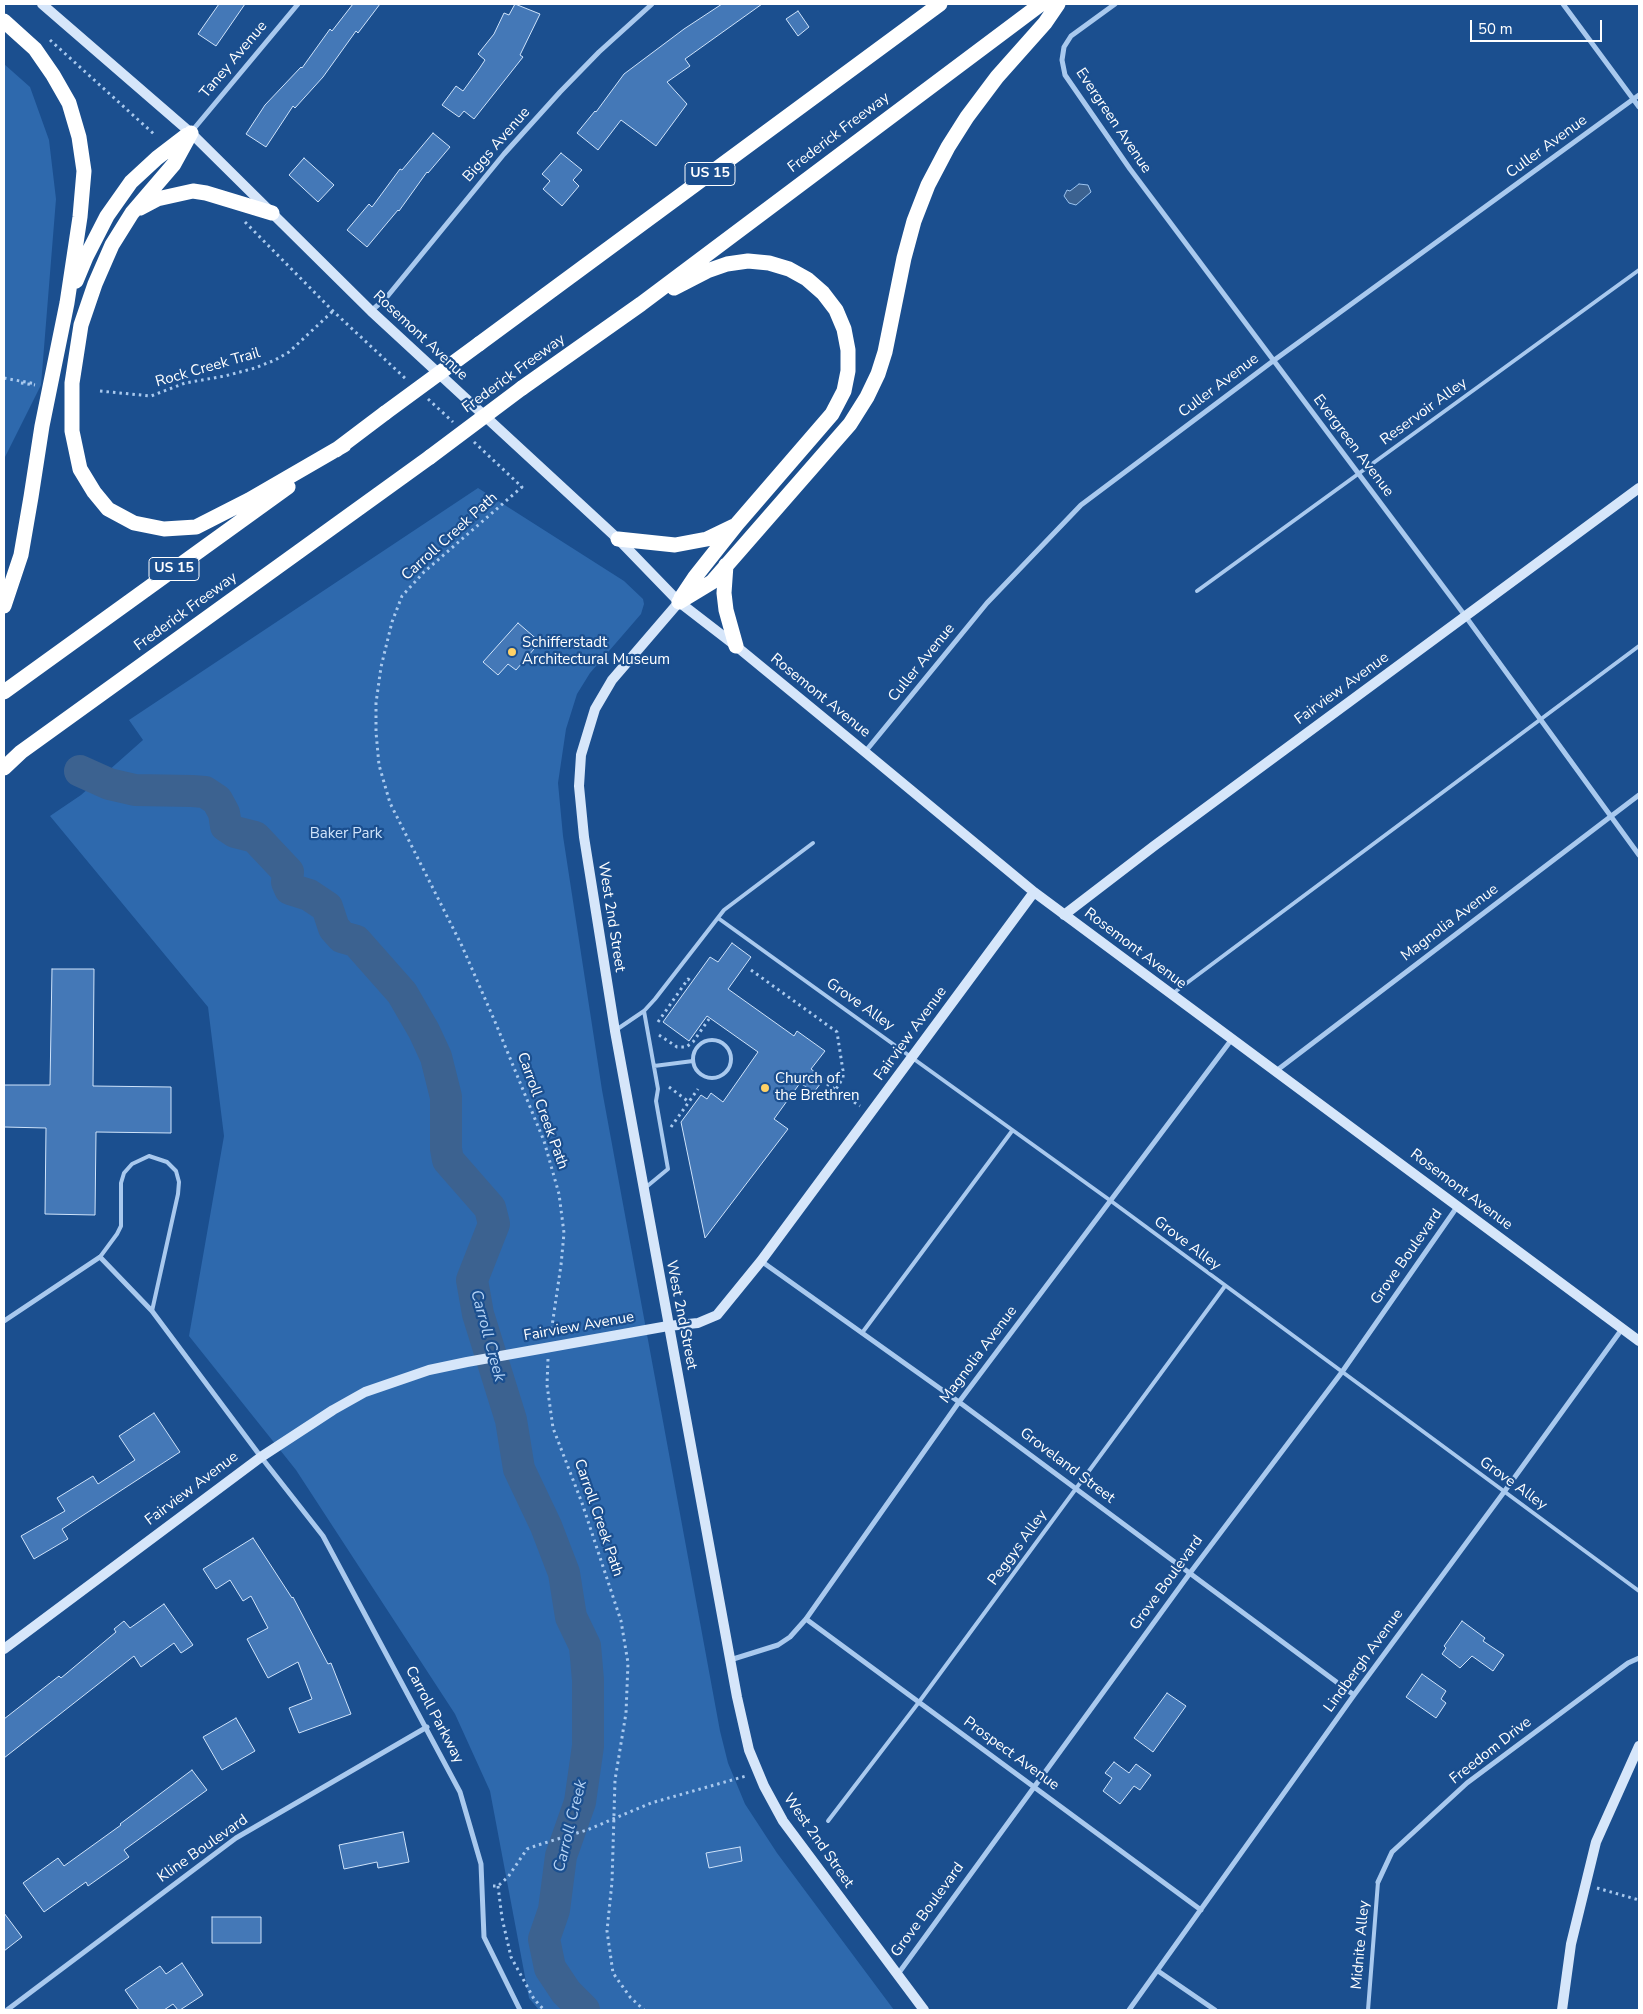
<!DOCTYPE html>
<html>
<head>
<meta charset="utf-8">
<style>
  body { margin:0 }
  #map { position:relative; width:1643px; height:2014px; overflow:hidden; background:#1b4f8f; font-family:"Nunito Sans",sans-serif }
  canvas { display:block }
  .frame { position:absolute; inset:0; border:5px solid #fff; pointer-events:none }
  .scale { position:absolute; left:1470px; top:20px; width:132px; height:22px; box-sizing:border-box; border:2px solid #fff; border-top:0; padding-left:6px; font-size:15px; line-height:18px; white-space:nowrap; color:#fff; -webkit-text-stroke:4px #1b4f8f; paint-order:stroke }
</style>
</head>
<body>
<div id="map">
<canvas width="1643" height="2014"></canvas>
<div class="frame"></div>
<div class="scale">50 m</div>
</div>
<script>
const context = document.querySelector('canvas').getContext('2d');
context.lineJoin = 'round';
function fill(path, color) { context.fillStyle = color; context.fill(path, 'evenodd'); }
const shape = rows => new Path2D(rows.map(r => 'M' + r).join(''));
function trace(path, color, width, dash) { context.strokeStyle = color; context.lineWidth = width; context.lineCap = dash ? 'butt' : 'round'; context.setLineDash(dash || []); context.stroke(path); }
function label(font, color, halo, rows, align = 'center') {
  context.font = font + ' "Nunito Sans",sans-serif'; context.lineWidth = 4.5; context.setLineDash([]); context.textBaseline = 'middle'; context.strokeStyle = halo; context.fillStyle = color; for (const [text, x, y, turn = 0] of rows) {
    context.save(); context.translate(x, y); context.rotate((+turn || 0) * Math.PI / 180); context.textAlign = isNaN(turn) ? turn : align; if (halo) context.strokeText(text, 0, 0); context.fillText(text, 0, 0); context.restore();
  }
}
const green = shape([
  [4,64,30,87,49,140,56,199,41,385,4,459],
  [478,488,624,581,643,599,644,604,641,614,590,673,577,694,566,729,558,783,563,836,602,1090,720,1731,728,1763,745,1804,777,1853,894,2010,539,2010,529,1998,490,1791,455,1714,296,1470,189,1336,224,1136,208,1007,50,816,81,795,143,740,129,720]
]);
const water = shape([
  [1079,184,1088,185,1091,192,1076,205,1069,203,1064,196,1067,190,1070,191,1079,184]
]);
const river = shape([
  [80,771,109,784,135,790,192,791,205,792,217,800,224,813,226,826,235,832,255,837,288,872,287,882,290,889,309,895,327,907,334,928,342,937,356,941,402,993,424,1031,436,1057,446,1097,446,1149,448,1160,490,1208,494,1224,472,1280,478,1314,511,1420,519,1469,546,1526,564,1573,571,1617,585,1646,588,1680,588,1746,580,1802,561,1856,554,1910,544,1939,550,1968,566,1992,584,2010]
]);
const building = shape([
  [219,4,245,4,216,46,198,34,219,4],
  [353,4,380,4,358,33,356,31,323,77,295,108,293,106,266,147,246,134,265,105,301,67,302,68,330,29,332,31,353,4],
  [515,4,540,14,520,55,523,57,474,119,464,111,459,117,442,105,456,86,463,91,479,69,485,60,478,54,494,34,504,13,509,15,515,4],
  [722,4,762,4,685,59,690,66,667,82,687,104,656,146,621,120,598,150,577,133,595,111,596,112,624,74,684,29,722,4],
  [798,11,809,27,798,36,786,19,798,11],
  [433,133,450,147,428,173,427,172,399,211,398,210,367,247,347,230,369,204,372,207,400,169,402,170,433,133],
  [561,153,582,170,573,180,579,186,562,206,543,189,550,181,542,174,561,153],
  [304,158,334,185,318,202,289,175,304,158],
  [518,623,540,642,516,670,508,664,498,675,483,662,518,623],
  [732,943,751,957,728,989,794,1036,797,1031,825,1051,811,1069,824,1079,814,1092,800,1083,774,1119,788,1129,705,1238,681,1122,701,1095,707,1099,711,1093,723,1102,758,1052,707,1016,689,1041,663,1022,710,957,718,962,732,943],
  [52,969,94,969,93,1086,171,1087,171,1133,96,1132,95,1215,45,1214,46,1128,4,1127,4,1085,50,1085,52,969],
  [154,1413,180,1452,62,1529,68,1539,34,1559,21,1536,65,1511,57,1498,93,1476,98,1484,135,1460,119,1436,154,1413],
  [253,1538,292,1598,293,1597,328,1664,331,1663,351,1714,299,1733,289,1708,312,1699,298,1662,268,1678,247,1639,268,1628,251,1596,243,1601,230,1580,216,1589,203,1569,253,1538],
  [164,1604,193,1645,181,1653,174,1643,141,1667,134,1656,4,1758,4,1719,59,1676,61,1678,116,1632,114,1629,124,1621,130,1628,164,1604],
  [1462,1621,1485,1638,1483,1641,1504,1655,1493,1671,1472,1656,1460,1668,1442,1654,1446,1648,1444,1646,1462,1621],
  [1422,1674,1446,1691,1441,1699,1446,1703,1436,1718,1406,1697,1422,1674],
  [1167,1693,1186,1706,1153,1752,1134,1738,1167,1693],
  [236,1718,255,1751,222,1770,203,1737,236,1718],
  [1114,1762,1129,1773,1136,1764,1151,1775,1140,1790,1134,1786,1120,1804,1103,1791,1112,1778,1105,1773,1114,1762],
  [192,1770,207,1790,124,1850,129,1857,88,1886,86,1882,44,1912,23,1883,58,1858,64,1866,121,1825,120,1824,192,1770],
  [403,1832,409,1862,378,1868,377,1862,344,1869,339,1845,403,1832],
  [740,1847,742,1861,709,1868,706,1853,740,1847],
  [4,1913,22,1937,4,1951,4,1913],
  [212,1917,261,1917,261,1943,212,1943,212,1917],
  [182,1963,203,1995,180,2010,178,2010,173,2004,164,2010,139,2010,125,1990,160,1966,166,1974,182,1963]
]);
const path = shape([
  [50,40,155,135],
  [245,222,333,311,407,380],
  [4,378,36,384],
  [21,383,35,385],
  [100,391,151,396,185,383,225,376,255,368,275,360,289,352,333,311],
  [428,399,453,422],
  [474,442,522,487,424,572,402,596,392,622,381,667,376,703,376,732,379,765,390,803,462,946,496,1024,544,1141,559,1194,564,1233,561,1265,551,1333],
  [751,970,837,1032,843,1071,843,1078,836,1089],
  [658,1022,688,979,691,981],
  [659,1035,677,1047,686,1047,693,1042,709,1019],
  [827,1084,860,1106],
  [669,1087,689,1102],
  [671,1127,698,1089],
  [548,1359,547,1385,553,1428,582,1503,621,1621,628,1663,626,1713,615,1780,612,1882,607,1931,613,1973,630,1997,644,2010],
  [493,1886,498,1886,508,1877,527,1849,538,1845,587,1830,651,1803,746,1776],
  [498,1886,502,1918,511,1957,534,1999,544,2010],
  [1597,1888,1639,1900]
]);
const lane = shape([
  [1197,591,1639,270],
  [718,918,1111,1201,1639,1591],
  [1172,994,1639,646],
  [644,1011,658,1089,656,1101,668,1169,645,1188],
  [616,1030,644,1011,655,999,724,910,813,843],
  '693 1059a19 19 0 1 1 38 0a19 19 0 1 1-38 0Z',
  [654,1066,693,1061],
  [100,1257,117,1234,121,1226,121,1183,124,1173,132,1164,149,1156,167,1162,176,1171,179,1182,178,1194,152,1311],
  [862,1333,1012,1131],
  [828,1821,919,1702,1225,1286],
  [1368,2010,1378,1882]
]);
const street = shape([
  [1115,4,1071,36,1064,47,1062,60,1065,75,1130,169,1466,617,1639,855],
  [1563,4,1639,107],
  [192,131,298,4],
  [371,311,386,298,504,154,560,92,599,52,652,4],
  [865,752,987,603,1081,505,1273,361,1639,95],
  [1276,1071,1639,795],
  [761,1261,959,1402,1354,1695],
  [4,1321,100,1257,152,1311,261,1457,323,1536,460,1792,481,1864,484,1937,520,2010],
  [806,1619,1201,1910],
  [730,1660,778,1645,790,1637,806,1619,959,1402,1232,1039],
  [1378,1882,1392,1852,1467,1783,1628,1663,1639,1658],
  [1158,1971,1215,2010],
  [898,1974,1190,1573,1342,1372,1457,1207],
  [7,2010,236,1838,427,1727],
  [1129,2010,1354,1695,1504,1492,1622,1329]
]);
const secondary = shape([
  [42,4,191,133,371,311,618,539,679,602,736,646,865,752,1034,892,1639,1341],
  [679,602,612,680,595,709,581,755,579,786,584,837,615,1031,737,1697,749,1750,764,1786,783,1821,924,2010],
  [1064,915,1154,846,1639,488],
  [4,1649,261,1457,333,1410,365,1392,429,1370,467,1362,668,1326,698,1323,717,1315,761,1261,1034,892],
  [1562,2010,1571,1944,1596,1842,1639,1746]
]);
const highway = shape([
  [4,21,35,49,53,75,69,103,79,137,84,171,80,217,67,303,42,426,31,497,21,555,4,606],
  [191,133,174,164,132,213,112,245,95,284,81,325,72,383,72,431,80,469,94,492,108,509,134,523,164,529,196,527,249,500,344,445],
  [140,208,157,199,193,191,206,193,272,213],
  [76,281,86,257,107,216,131,182,157,158,187,135],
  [674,288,707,271,727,264,748,261,769,263,789,269,807,279,823,293,836,310,844,329,848,350,848,371,844,391,832,414,737,524,695,577,681,598],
  [479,344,940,4],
  [522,388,641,304,1041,4],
  [336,450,385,413],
  [618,539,675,545,707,539,734,526],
  [726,565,724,593,726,610,736,646],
  [679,602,712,582,850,424,867,397,878,374,885,352,904,258,914,221,928,185,948,147,967,117,997,77,1045,23,1058,4],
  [4,692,288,487],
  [4,768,21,752,430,457]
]);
const highwayBridge = shape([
  [385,413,479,344],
  [430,457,522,388]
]);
const markers = [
  [512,652,5,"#ffd166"],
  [765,1088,5,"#ffd166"]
];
const shields = [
  [710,174,50],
  [174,569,50]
];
const shieldNames = [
  ["US 15",710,174],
  ["US 15",174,569]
];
const streetNames = [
  ["Taney Avenue",234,60,-50],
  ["Evergreen Avenue",1113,121,56],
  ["Frederick Freeway",839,133,-37],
  ["Biggs Avenue",497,145,-49],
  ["Culler Avenue",1547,147,-36],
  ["Rosemont Avenue",420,336,43],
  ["Rock Creek Trail",208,368,-16],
  ["Frederick Freeway",514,374,-36],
  ["Culler Avenue",1219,386,-37],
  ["Reservoir Alley",1424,412,-36],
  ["Evergreen Avenue",1353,446,53],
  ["Carroll Creek Path",450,537,-42],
  ["Frederick Freeway",186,612,-36],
  ["Culler Avenue",922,663,-51],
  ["Fairview Avenue",1342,689,-36],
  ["Rosemont Avenue",820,696,39],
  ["West 2nd Street",611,917,81],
  ["Magnolia Avenue",1450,923,-37],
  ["Rosemont Avenue",1135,949,37],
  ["Grove Alley",860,1005,35],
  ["Fairview Avenue",911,1034,-54],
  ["Carroll Creek Path",542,1111,70],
  ["Rosemont Avenue",1461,1190,37],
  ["Grove Alley",1187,1244,37],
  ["Grove Boulevard",1407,1257,-55],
  ["West 2nd Street",681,1315,79],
  ["Fairview Avenue",579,1327,-10],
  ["Magnolia Avenue",979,1355,-53],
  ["Groveland Street",1067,1466,37],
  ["Grove Alley",1513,1484,36],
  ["Fairview Avenue",192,1489,-37],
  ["Carroll Creek Path",598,1518,71],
  ["Peggys Alley",1018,1548,-54],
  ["Grove Boulevard",1167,1583,-54],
  ["Lindbergh Avenue",1364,1661,-54],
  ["Carroll Parkway",434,1715,62],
  ["Freedom Drive",1491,1751,-38],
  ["Prospect Avenue",1011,1754,36],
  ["West 2nd Street",818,1841,55],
  ["Kline Boulevard",203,1849,-35],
  ["Grove Boulevard",928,1910,-54],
  ["Midnite Alley",1361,1945,-85]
];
const poiNames = [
  ["Schifferstadt",522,643],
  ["Architectural Museum",522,660],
  ["Church of",775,1079],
  ["the Brethren",775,1096]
];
const parkNames = [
  ["Baker Park",346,834]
];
const waterNames = [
  ["Carroll Creek",487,1336,75],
  ["Carroll Creek",571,1826,-76]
];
fill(green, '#2e69ad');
fill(water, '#3c6290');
trace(water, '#9cc4f0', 1);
trace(river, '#3c6290', 32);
fill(building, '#4478b7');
trace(building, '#cfe3fa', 1);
trace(path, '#a9c9ee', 3, [2.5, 4]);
trace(lane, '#a9c9ee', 4);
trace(street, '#a9c9ee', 5);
trace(secondary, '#d6e6fa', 10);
trace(highway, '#fff', 15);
trace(highwayBridge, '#fff', 15);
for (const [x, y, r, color] of markers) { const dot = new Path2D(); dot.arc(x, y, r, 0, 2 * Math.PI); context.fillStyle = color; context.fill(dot); trace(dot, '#1b4f8f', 2); }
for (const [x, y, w] of shields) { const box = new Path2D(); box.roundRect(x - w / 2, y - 11.5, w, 23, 4); context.fillStyle = '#1b4f8f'; context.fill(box); trace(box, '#fff', 1); }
label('bold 14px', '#fff', null, shieldNames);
label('15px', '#fff', '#1b4f8f', streetNames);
label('15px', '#fff', '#1b4f8f', poiNames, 'left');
label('15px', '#cfe3fa', '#1b4f8f', parkNames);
label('italic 16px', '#b5d3f5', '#1b4f8f', waterNames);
</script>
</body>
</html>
